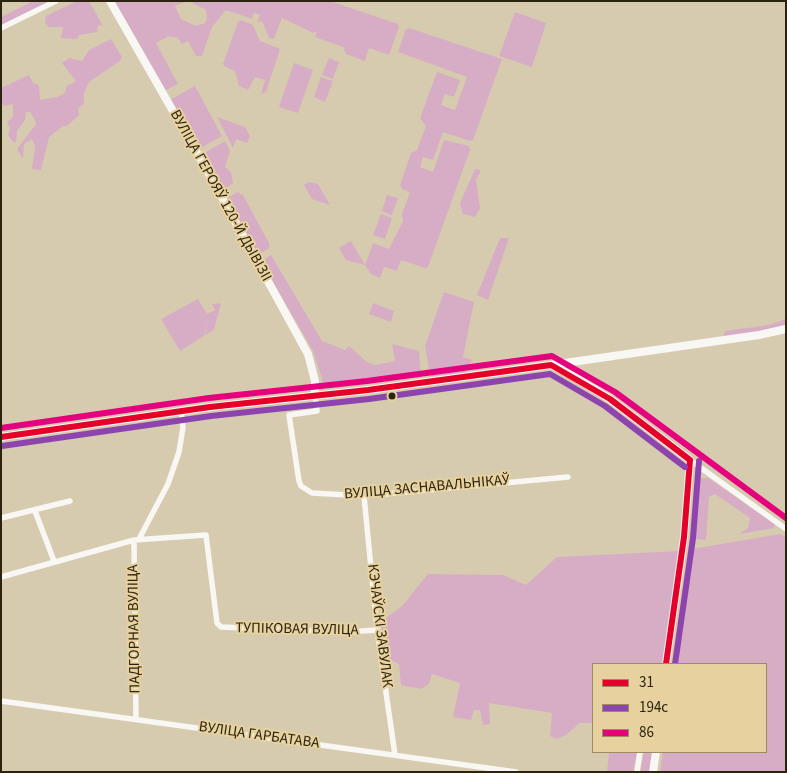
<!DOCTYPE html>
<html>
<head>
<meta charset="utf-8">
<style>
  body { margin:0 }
  #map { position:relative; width:787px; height:773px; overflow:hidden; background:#d6cbaf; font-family:"Source Sans 3",sans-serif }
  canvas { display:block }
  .frame { position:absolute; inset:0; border:2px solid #2b220f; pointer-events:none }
  .legend { position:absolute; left:592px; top:663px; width:175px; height:90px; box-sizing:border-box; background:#e7d19e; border:1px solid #9c8b65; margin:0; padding:6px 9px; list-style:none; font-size:15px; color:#2b220f }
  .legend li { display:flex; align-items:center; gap:10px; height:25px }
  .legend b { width:25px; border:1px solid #9c8b65 }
</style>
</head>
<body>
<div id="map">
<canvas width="787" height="773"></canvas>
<div class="frame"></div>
<ul class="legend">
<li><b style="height:6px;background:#e4002b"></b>31</li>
<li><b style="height:6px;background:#8e44ad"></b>194с</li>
<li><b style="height:6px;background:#e5007d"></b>86</li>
</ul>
</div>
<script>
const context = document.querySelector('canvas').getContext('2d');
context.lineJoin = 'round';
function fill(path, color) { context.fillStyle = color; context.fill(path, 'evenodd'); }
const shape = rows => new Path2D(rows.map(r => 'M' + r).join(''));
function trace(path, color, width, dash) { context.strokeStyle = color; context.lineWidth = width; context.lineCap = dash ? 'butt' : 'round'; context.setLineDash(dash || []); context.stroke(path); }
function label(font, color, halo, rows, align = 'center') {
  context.font = font + ' "Source Sans 3",sans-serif'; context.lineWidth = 4; context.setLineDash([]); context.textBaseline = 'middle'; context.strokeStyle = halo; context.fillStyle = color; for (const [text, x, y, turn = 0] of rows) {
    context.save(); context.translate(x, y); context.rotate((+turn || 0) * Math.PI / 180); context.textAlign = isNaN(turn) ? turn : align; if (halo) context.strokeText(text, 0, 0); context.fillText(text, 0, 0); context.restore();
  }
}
const green = shape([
  [33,1,56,1,1,28,1,17],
  [77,1,89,1,103,26,98,25,97,32,79,35,77,39,61,38,63,27,49,27,45,23,46,16],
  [114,1,187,1,175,6,181,19,196,26,205,23,207,19,206,10,189,1,330,1,398,24,399,27,389,55,369,48,365,61,346,54,343,47,315,37,317,31,313,33,305,29,282,18,274,39,269,38,262,21,257,22,260,15,254,13,252,19,226,10,212,27,202,56,196,56,188,41,182,44,178,38,169,36,156,43,178,84,162,92],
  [515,12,546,23,532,67,499,56],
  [241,20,253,25,260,41,280,49,266,92,261,94,265,80,255,77,248,90,239,86,235,71,224,66,223,64,238,22],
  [409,28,502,59,473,140,470,141,443,132,433,160,423,157,420,167,433,172,444,140,469,146,470,150,428,267,425,268,401,260,397,271,384,267,380,278,371,274,365,265,346,260,339,248,351,241,365,265,373,243,389,249,403,221,402,214,410,192,402,189,400,185,411,153,417,150,426,126,420,118,437,72,460,80,454,97,445,94,441,105,455,110,467,77,398,52,406,29],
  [111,39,122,57,120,61,89,82,84,93,84,104,78,108,79,115,67,126,63,126,49,137,41,170,32,169,35,146,32,139,24,144,23,159,17,149,36,124,34,118,30,112,26,112,25,120,17,131,16,143,12,141,8,135,10,128,7,122,13,117,13,104,4,106,1,102,1,88,29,75,33,83,39,85,40,100,57,97,65,93,67,85,74,83,75,80,62,63,70,58,82,61,89,50],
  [329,58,339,62,333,79,322,75],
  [294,63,313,70,298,113,279,107],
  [321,77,333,81,325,102,314,97],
  [195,86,222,136,199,149,170,100],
  [217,117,245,127,250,136,247,143,236,139,233,148],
  [225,141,230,151,225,167,231,172,233,183,224,190,201,155],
  [475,169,481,170,476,180,480,208,475,217,463,214,460,203],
  [309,182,318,184,330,205,312,199,304,185],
  [237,192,243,195,270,245,268,249,259,254,255,253,226,202,228,198],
  [387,195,398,198,392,215,382,211],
  [381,214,392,218,385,239,373,235],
  [500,238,509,238,488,300,477,295],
  [271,255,322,341,345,350,349,346,367,362,375,365,395,361,392,344,419,351,421,377,384,381,368,380,330,387,324,385,313,351,262,263,263,260],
  [444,292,474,302,463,357,472,360,465,373,432,376,430,375,425,346],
  [198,299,207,314,215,310,212,304,221,303,214,330,205,335,208,317,204,336,180,351,161,319],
  [373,303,394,311,391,322,369,314],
  [786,319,786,329,722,340,725,331,769,325],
  [701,478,708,478,775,524,774,528,739,534,748,528,750,518,715,494,709,497,706,540,695,539,691,533,697,483],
  [780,534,786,537,786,772,660,772,663,752,766,752,766,664,674,664,685,574,692,549],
  [679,551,662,664,593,664,593,723,580,723,566,735,557,739,550,736,552,713,489,703,490,724,483,725,480,710,474,710,471,720,453,717,460,683,432,674,429,684,421,689,401,685,399,664,385,657,381,622,402,606,428,574,503,575,526,585,557,557],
  [609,752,637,752,633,772,607,772],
  [644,752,652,752,650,772,640,772]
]);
const street = shape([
  [1,28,56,1],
  [315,396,317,411,289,415,299,481,301,486,312,493,364,496,568,477],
  [690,460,786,529],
  [364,496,377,630,395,755],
  [35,511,54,561],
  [1,518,70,501],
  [139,539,168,484,179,452,183,427,181,411],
  [134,540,136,719],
  [1,577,134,540,206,535,217,623,221,627,347,632,377,630],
  [1,701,516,772],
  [637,772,640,752]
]);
const secondary = shape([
  [110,1,209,174,308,354,315,381,315,396],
  [551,365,571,375,610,399,690,460,684,537,666,664],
  [1,437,210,407,368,390,551,365,759,335,786,329],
  [653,772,656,752]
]);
const bus1 = shape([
  [1,437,210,407,368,390,551,365,610,399,690,460],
  [666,664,684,537,690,460]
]);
const bus2 = shape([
  [2,446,211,416,369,399,550,374,605,406,685,467],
  [675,664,693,538,699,461]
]);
const bus3 = shape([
  [1,428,209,398,367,381,552,356,615,392,786,518]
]);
const markers = [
  [392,396,4.5,"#2b220f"]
];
const streetNames = [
  ["ВУЛІЦА ГЕРОЯЎ 120-Й ДЫВІЗІІ",220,196,61],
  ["ВУЛІЦА ЗАСНАВАЛЬНІКАЎ",427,488,-5],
  ["КЭЧАЎСКІ ЗАВУЛАК",379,626,83],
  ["ПАДГОРНАЯ ВУЛІЦА",135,629,-91],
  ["ТУПІКОВАЯ ВУЛІЦА",297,630,1],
  ["ВУЛІЦА ГАРБАТАВА",259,736,8]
];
fill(green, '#d7adc6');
trace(street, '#f9f7f3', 5.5);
trace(secondary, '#f9f7f3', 8);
trace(bus1, '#e4002b', 6);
trace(bus2, '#8e44ad', 6);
trace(bus3, '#e5007d', 6);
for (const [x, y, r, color] of markers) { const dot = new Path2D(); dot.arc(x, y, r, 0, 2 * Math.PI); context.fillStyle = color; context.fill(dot); trace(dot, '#e7d19e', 2); }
label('15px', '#2b220f', '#e7d19e', streetNames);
</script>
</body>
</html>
